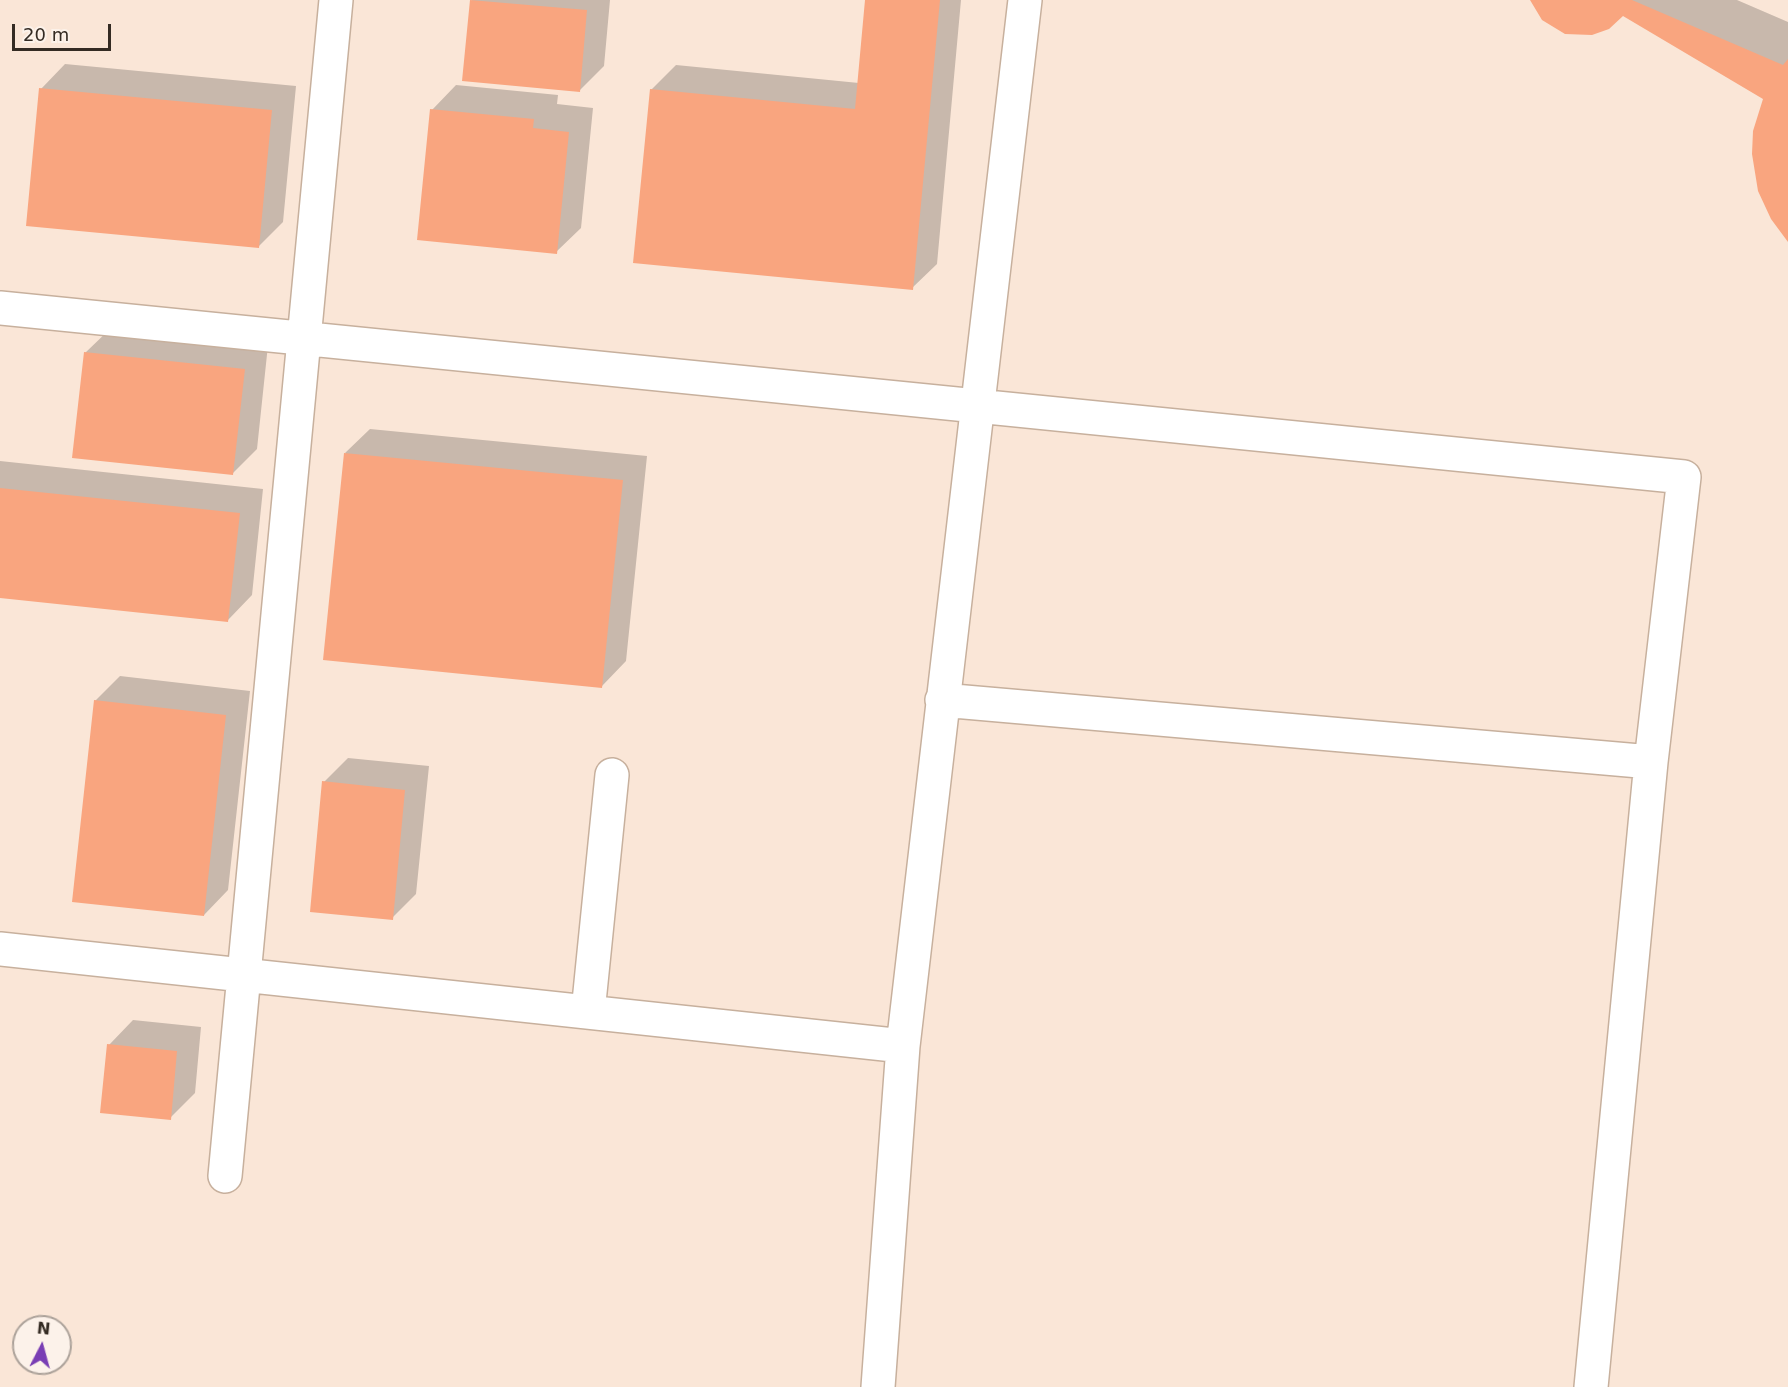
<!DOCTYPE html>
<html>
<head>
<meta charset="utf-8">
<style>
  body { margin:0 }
  #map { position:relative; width:1788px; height:1387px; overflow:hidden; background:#fcf2ea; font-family:"DejaVu Sans",sans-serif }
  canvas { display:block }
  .north { position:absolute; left:12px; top:1315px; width:60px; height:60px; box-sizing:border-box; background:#fcf2ea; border:2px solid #aca29a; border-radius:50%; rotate:6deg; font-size:16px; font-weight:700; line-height:24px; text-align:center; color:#342b23 }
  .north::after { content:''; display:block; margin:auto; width:21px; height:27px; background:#793eb4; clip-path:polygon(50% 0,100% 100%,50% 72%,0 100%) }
  .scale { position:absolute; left:12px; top:24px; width:99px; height:27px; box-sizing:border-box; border:3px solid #342b23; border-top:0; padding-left:8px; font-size:18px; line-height:21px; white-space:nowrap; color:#342b23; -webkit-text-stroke:4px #fcf2ea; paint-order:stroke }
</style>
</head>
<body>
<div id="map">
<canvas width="1788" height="1387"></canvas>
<div class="north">N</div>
<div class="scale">20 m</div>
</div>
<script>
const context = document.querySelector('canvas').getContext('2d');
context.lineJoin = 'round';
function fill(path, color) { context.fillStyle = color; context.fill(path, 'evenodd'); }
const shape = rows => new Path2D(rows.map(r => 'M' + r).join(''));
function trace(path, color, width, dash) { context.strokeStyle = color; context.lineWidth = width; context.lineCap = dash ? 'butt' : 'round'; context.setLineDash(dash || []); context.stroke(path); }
const industrial = shape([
  [0,0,1788,0,1788,1387,0,1387],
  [24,1327,60,1327,60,1363,24,1363]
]);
const shadow = shape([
  [471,0,610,0,604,66,580,90],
  [867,0,961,0,937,264,912,288,651,90,676,65,859,83],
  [1532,0,1737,0,1788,22,1788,239,1765,99,1623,14,1592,34,1566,33],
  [65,64,296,86,283,222,259,246,41,89],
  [456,85,558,95,557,104,593,108,581,228,556,252,432,110],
  [110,329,268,345,257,449,233,473,85,353],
  [370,429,647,456,626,661,602,686,345,453],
  [0,461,263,489,252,595,228,620,0,596],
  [120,676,250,691,228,890,204,915,95,701],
  [348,758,429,766,416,894,392,918,324,782],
  [133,1020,201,1027,195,1093,170,1118,109,1045]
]);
const building = shape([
  [470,0,587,10,580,92,462,81],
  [865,0,940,0,913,290,633,263,650,89,855,109],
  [1530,0,1632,0,1783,65,1788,59,1788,242,1771,219,1758,191,1752,154,1753,131,1763,99,1623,16,1609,29,1592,35,1565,34,1542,20],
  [39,88,272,110,259,248,26,226],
  [430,109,534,119,533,128,569,132,557,254,417,240],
  [84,352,245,369,233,475,72,458],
  [344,453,623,480,602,688,323,660],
  [0,488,240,513,228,622,0,598],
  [94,700,226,715,204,916,72,902],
  [322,781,405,790,393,920,310,912],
  [107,1044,177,1051,171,1120,100,1113]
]);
const minor = shape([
  [0,308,1684,477,1651,762,1591,1387],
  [942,700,1651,762],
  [0,949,903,1046,1025,0],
  [588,1012,612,775],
  [225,1176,336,0],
  [878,1387,903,1046]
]);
fill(industrial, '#fae6d7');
fill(shadow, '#0003');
fill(building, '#f9a57f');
trace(minor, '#c7b09d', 36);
trace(minor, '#fff', 33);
</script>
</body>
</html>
